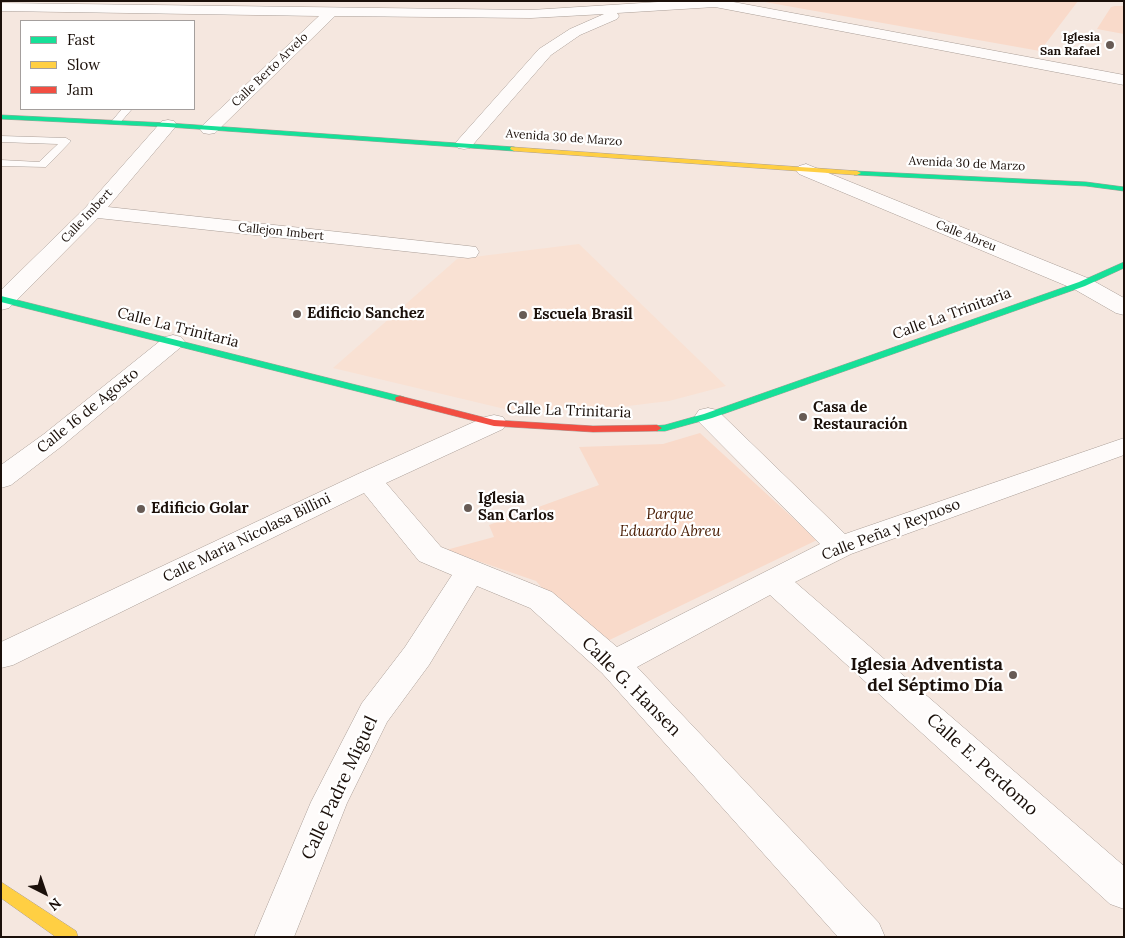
<!DOCTYPE html>
<html>
<head>
<meta charset="utf-8">
<style>
  body { margin:0 }
  #map { position:relative; width:1125px; height:938px; overflow:hidden; background:#f5e7df; font-family:Lora,serif }
  canvas { display:block }
  .frame { position:absolute; inset:0; border:2px solid #1b100a; pointer-events:none }
  .legend { position:absolute; left:20px; top:20px; width:175px; height:90px; box-sizing:border-box; background:#fff; border:1px solid #a49f9d; margin:0; padding:6px 9px; list-style:none; font-size:15px; color:#1b100a }
  .legend li { display:flex; align-items:center; gap:10px; height:25px }
  .legend b { width:25px; border:1px solid #a49f9d }
  .north { position:absolute; left:20px; top:868px; width:50px; height:50px; -webkit-text-stroke:4px #fff; paint-order:stroke; rotate:139deg; font-size:14px; font-weight:700; line-height:20px; text-align:center; color:#1b100a }
  .north::after { content:''; display:block; margin:auto; width:18px; height:22px; background:#1b100a; clip-path:polygon(50% 0,100% 100%,50% 72%,0 100%) }
</style>
</head>
<body>
<div id="map">
<canvas width="1125" height="938"></canvas>
<div class="frame"></div>
<ul class="legend">
<li><b style="height:6px;background:#16e098"></b>Fast</li>
<li><b style="height:6px;background:#ffcf43"></b>Slow</li>
<li><b style="height:6px;background:#f24e42"></b>Jam</li>
</ul>
<div class="north">N</div>
</div>
<script>
const context = document.querySelector('canvas').getContext('2d');
context.lineJoin = 'round';
function fill(path, color) { context.fillStyle = color; context.fill(path, 'evenodd'); }
const shape = rows => new Path2D(rows.map(r => 'M' + r).join(''));
function trace(path, color, width, dash) { context.strokeStyle = color; context.lineWidth = width; context.lineCap = dash ? 'butt' : 'round'; context.setLineDash(dash || []); context.stroke(path); }
function label(font, color, halo, rows, align = 'center') {
  context.font = font + ' Lora,serif'; context.lineWidth = 4.5; context.setLineDash([]); context.textBaseline = 'middle'; context.strokeStyle = halo; context.fillStyle = color; for (const [text, x, y, turn = 0] of rows) {
    context.save(); context.translate(x, y); context.rotate((+turn || 0) * Math.PI / 180); context.textAlign = isNaN(turn) ? turn : align; if (halo) context.strokeText(text, 0, 0); context.fillText(text, 0, 0); context.restore();
  }
}
const built = shape([
  [579,244,726,386,669,401,595,410,509,410,333,368,457,259]
]);
const green = shape([
  [759,1,1078,1,1040,51],
  [1115,6,1124,6,1124,34,1097,29,1111,7],
  [700,433,817,540,595,647,536,581,446,550,494,537,489,525,599,485,579,447,663,444]
]);
const lane = shape([
  [122,109,132,109,119,124,113,124,111,122,122,109],
  [1,136,66,138,71,141,46,167,1,166,1,160,39,162,58,144,1,142,1,136]
]);
const street = shape([
  [674,1,728,1,1124,75,1124,85,715,7,617,13,619,16,617,19,580,35,551,55,470,148,464,149,458,148,455,144,458,140,539,49,570,29,604,14,531,18,335,16,215,133,209,134,203,133,200,129,203,125,319,16,1,11,1,3,531,10,674,1],
  [168,120,174,121,177,125,108,207,468,246,476,247,479,252,476,257,468,258,98,218,9,308,1,310,1,290,86,207,162,121,168,120],
  [806,164,1090,279,1124,298,1124,315,1116,313,1074,289,799,174,796,170,799,166,806,164],
  [173,335,181,337,185,342,181,347,62,446,11,485,1,488,1,465,44,434,165,337,173,335],
  [708,408,717,410,845,534,1124,438,1124,455,851,554,795,582,1124,866,1124,909,1110,904,770,595,637,667,879,923,885,937,838,937,602,673,530,608,477,586,429,665,387,722,347,803,294,937,254,937,311,802,362,703,405,647,452,575,419,561,364,493,13,665,1,668,1,642,358,474,485,417,494,415,503,417,507,423,503,429,386,483,441,547,552,592,617,647,820,544,699,422,695,416,699,410,708,408]
]);
const fast = shape([
  [1,115,168,123,514,147,518,149,514,151,168,127,1,119,1,115],
  [854,171,1086,182,1124,187,1124,191,1086,186,857,175,854,175,854,171],
  [1124,262,1124,268,1085,286,712,418,665,431,657,431,652,428,653,426,665,425,704,414,1079,282,1124,262],
  [1,296,404,397,405,399,400,402,1,302,1,296]
]);
const slow = shape([
  [511,147,857,171,861,173,857,175,514,151,510,149,511,147],
  [1,882,76,931,78,937,56,937,1,898,1,882]
]);
const jam = shape([
  [400,396,494,420,593,426,657,425,662,428,657,431,593,432,494,426,396,401,395,399,396,397,400,396]
]);
const markers = [
  [1110,45,5,"#675b55"],
  [297,314,5,"#675b55"],
  [523,315,5,"#675b55"],
  [803,417,5,"#675b55"],
  [468,508,5,"#675b55"],
  [141,509,5,"#675b55"],
  [1013,675,5,"#675b55"]
];
const farPoinames = [
  ["Iglesia",1100,38],
  ["San Rafael",1100,52]
];
const farStreetnames = [
  ["Calle Berto Arvelo",270,70,-44],
  ["Avenida 30 de Marzo",564,138,4],
  ["Avenida 30 de Marzo",967,164,3],
  ["Calle Imbert",87,216,-47],
  ["Callejon Imbert",281,232,6],
  ["Calle Abreu",966,236,22]
];
const poiNames = [
  ["Edificio Sanchez",307,314],
  ["Escuela Brasil",533,315],
  ["Casa de",813,408],
  ["Restauración",813,425],
  ["Iglesia",478,499],
  ["San Carlos",478,516],
  ["Edificio Golar",151,509]
];
const streetNames = [
  ["Calle La Trinitaria",952,314,-20],
  ["Calle La Trinitaria",178,328,14],
  ["Calle 16 de Agosto",88,411,-39],
  ["Calle La Trinitaria",569,411,2],
  ["Calle Peña y Reynoso",891,530,-21],
  ["Calle Maria Nicolasa Billini",247,538,-26]
];
const parkNames = [
  ["Parque",670,515],
  ["Eduardo Abreu",670,532]
];
const nearPoinames = [
  ["Iglesia Adventista",1003,665],
  ["del Séptimo Día",1003,686]
];
const nearStreetnames = [
  ["Calle G. Hansen",631,687,45],
  ["Calle E. Perdomo",982,765,42],
  ["Calle Padre Miguel",340,788,-65]
];
fill(built, '#f9e1d3');
fill(green, '#f9daca');
trace(lane, '#aa9e97', 1);
trace(street, '#aa9e97', 1);
trace(fast, '#aa9e97', 1);
trace(slow, '#aa9e97', 1);
trace(jam, '#aa9e97', 1);
fill(lane, '#fefbfa');
fill(street, '#fefbfa');
fill(fast, '#16e098');
fill(slow, '#ffcf43');
fill(jam, '#f24e42');
for (const [x, y, r, color] of markers) { const dot = new Path2D(); dot.arc(x, y, r, 0, 2 * Math.PI); context.fillStyle = color; context.fill(dot); trace(dot, '#fff', 2); }
label('bold 12px', '#1b100a', '#fff', farPoinames, 'right');
label('12px', '#1b100a', '#fff', farStreetnames);
label('bold 15px', '#1b100a', '#fff', poiNames, 'left');
label('15px', '#1b100a', '#fff', streetNames);
label('italic 15px', '#471a00', '#fff', parkNames);
label('bold 18px', '#1b100a', '#fff', nearPoinames, 'right');
label('18px', '#1b100a', '#fff', nearStreetnames);
</script>
</body>
</html>
